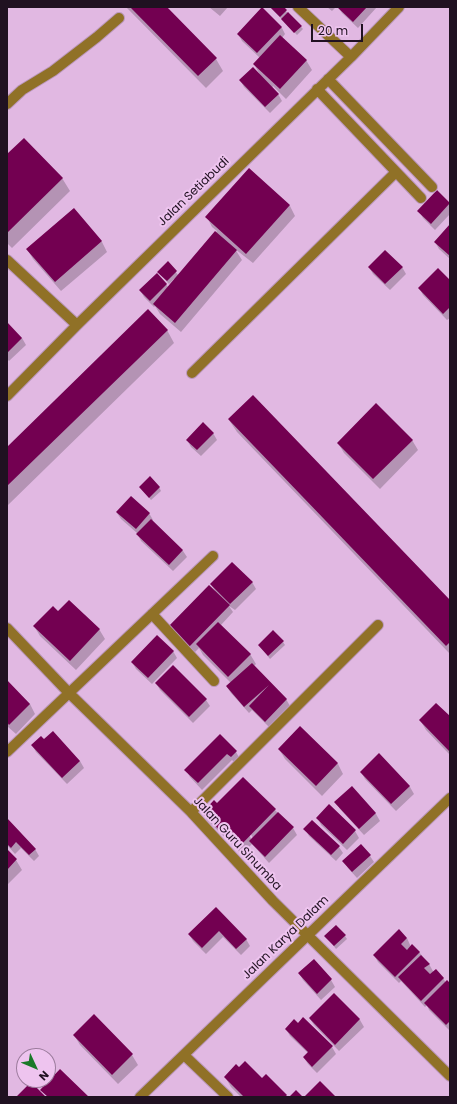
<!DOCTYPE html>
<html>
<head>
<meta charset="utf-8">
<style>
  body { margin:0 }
  #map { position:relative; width:457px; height:1104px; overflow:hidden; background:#e1b8e2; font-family:Poppins,sans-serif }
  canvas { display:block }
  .frame { position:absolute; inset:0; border:8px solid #201121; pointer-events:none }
  .north { position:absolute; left:16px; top:1048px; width:40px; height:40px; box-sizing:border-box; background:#eec4ef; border:1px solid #9c7c9d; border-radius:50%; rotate:134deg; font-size:11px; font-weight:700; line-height:16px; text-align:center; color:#201121 }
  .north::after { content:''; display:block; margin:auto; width:14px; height:18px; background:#1a7929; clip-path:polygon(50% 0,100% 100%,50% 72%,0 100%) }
  .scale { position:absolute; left:311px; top:24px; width:52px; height:18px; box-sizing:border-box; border:2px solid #201121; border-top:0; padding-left:5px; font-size:12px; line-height:14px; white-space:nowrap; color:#201121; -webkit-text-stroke:3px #eec4ef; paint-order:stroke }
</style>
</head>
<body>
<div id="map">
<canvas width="457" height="1104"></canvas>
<div class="frame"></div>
<div class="north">N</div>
<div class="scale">20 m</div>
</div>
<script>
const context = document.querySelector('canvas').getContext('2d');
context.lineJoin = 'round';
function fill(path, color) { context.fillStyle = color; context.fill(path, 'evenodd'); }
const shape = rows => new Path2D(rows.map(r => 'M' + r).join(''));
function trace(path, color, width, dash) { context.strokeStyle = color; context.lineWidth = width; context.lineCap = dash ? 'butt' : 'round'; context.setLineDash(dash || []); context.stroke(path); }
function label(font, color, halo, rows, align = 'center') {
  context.font = font + ' Poppins,sans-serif'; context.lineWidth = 4; context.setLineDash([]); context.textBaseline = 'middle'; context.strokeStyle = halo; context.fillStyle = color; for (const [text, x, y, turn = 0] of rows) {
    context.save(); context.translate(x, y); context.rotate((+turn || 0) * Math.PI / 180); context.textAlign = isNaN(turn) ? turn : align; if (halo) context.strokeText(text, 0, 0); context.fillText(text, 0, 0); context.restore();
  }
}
const shadow = shape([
  [126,7,165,7,216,59,223,71,206,88],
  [209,7,228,7,220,16],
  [270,7,282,7,303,29,297,35],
  [327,7,336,7,332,11],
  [338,7,377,7,358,28,342,13],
  [262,9,282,28,285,34,282,38,306,60,312,70,286,99,273,86,272,88,278,94,282,101,270,113,244,87,240,80,260,75,254,64,260,58,242,41,238,34],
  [7,156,62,178,70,191,12,248,7,243],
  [249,170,290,206,295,216,253,263,235,249,242,260,181,332,160,314,155,306,154,307,144,297,140,290,157,274,169,288,175,280,174,279,169,284,158,272,168,263,179,276,217,231,212,227,207,217],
  [449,203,450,214,435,230,423,218,419,211],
  [73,209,102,242,107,252,61,291,33,259,27,249],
  [450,225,450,259,439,249,435,242],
  [369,267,402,267,406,274,390,290,373,274],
  [450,282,450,318,447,320,423,295,419,288],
  [7,324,22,338,26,345,9,361,7,359],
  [167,330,174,343,7,506,7,448],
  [229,420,450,601,450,654,237,432],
  [213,433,217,440,201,456,191,447,187,440],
  [412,440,418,450,380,489,344,453,338,443],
  [140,487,159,487,161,491,151,500],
  [117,513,149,513,153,520,152,521,183,551,187,557,173,571,141,541,137,533,121,519],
  [252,582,256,589,235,610,229,606,233,612,221,625,250,654,256,664,254,666,286,699,290,706,270,728,252,710,249,713,231,693,227,687,231,683,203,655,199,648,192,655,172,635,215,591,211,584],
  [34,626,99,629,105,639,76,670,40,636],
  [283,642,285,645,270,659,259,645],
  [173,651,177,658,152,684,136,669,132,662],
  [7,682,30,704,35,714,16,734,7,726],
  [156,683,206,700,210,706,193,723,160,690],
  [450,718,450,755,426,730,420,720],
  [300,728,338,764,343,774,322,796,285,759,279,749],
  [220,736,236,752,240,759,236,764,232,760,202,790,190,777,186,770],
  [32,745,80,761,84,768,67,784,36,752],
  [379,755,410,787,414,794,396,811,365,779,361,772],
  [243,778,293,828,297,835,269,863,252,844,242,854,207,820,203,813,220,807],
  [249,831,253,838,252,840,247,832],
  [352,787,376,814,380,821,364,835,340,809,336,802],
  [329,806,355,831,359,838,347,850,321,825,318,818],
  [7,820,35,849,39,856,34,861,21,848,15,854,7,845],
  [305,829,339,847,343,853,336,861,309,836],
  [7,851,16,860,22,870,7,885],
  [370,856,374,862,357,878,348,868,344,861],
  [216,908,246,939,250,946,241,955,223,937,206,954,193,941,189,934],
  [326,936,345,936,347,939,336,949],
  [407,938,411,947,419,952,429,964,434,973,443,978,446,983,450,985,450,1031,429,1010,427,1005,425,1007,401,981,399,983,378,962,374,955],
  [314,960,331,980,335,987,321,1000,303,980,299,973],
  [334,994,360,1020,364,1027,339,1051,314,1025,310,1019],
  [94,1015,132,1055,138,1065,118,1084,80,1045,74,1035],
  [303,1018,332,1047,336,1054,317,1073,308,1064,304,1058,308,1053,290,1036,286,1029,298,1024],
  [239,1069,262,1079,288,1097,241,1097,231,1087,225,1077]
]);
const building = shape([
  [130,7,167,7,217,58,198,76],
  [262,7,282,27,257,53,237,34],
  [270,7,284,7,287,10,280,17],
  [337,7,367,7,353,22],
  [288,12,302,26,294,33,281,19],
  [280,35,307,60,280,89,253,64],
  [253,67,279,94,265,107,239,80],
  [24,138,63,178,7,233,7,154],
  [249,168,290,205,246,254,205,217],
  [437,190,450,203,431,224,417,211],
  [74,208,102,241,55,282,26,249],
  [450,224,450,256,434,242],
  [215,231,237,250,175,323,153,304],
  [385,250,403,267,385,284,368,267],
  [168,261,177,271,167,281,157,272],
  [438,268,450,280,450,307,443,314,418,288],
  [157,273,167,284,150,301,139,290],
  [148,309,168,330,7,486,7,447],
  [7,322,22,338,7,353],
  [253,395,450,600,450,642,446,646,228,419],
  [376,403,413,440,373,479,337,443],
  [203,422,214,433,197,450,186,440],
  [150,476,160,487,149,498,139,487],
  [131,496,150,513,136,529,116,512],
  [151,519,183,550,169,565,136,534],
  [232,562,253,582,230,604,210,584],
  [209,585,230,605,188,648,167,628],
  [69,600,100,629,70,661,33,626,53,606,58,611],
  [218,622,251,654,228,677,196,644],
  [273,630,284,641,268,656,258,645],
  [157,635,174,651,148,678,131,662],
  [252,663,287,699,265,722,249,706,269,685,244,707,226,686],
  [173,665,207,699,189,717,155,683],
  [7,680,30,704,9,725,7,722],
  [436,703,450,716,450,752,419,720],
  [300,726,338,763,316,786,278,749],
  [53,731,80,761,62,778,31,745,41,736,44,739],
  [220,734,237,751,231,757,227,754,198,783,184,770],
  [379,753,410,786,391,804,360,772],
  [243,777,276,809,238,848,202,813,214,800,217,803],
  [352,786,376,813,359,829,334,802],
  [329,804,356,830,343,844,316,818],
  [278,812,294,827,265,857,249,841],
  [7,818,36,849,29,855,16,842,11,848,7,844],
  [312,820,340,846,331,855,303,829],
  [361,844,371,855,352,872,342,861],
  [7,849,17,859,7,870],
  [216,907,247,939,236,949,219,931,202,948,188,934],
  [336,925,346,935,334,946,324,936],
  [399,929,407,938,401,944,407,950,412,944,420,952,395,977,373,955],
  [421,955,430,964,424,968,430,974,436,969,444,978,421,1001,398,977],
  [314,959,332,979,317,994,298,973],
  [447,980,450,983,450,993,449,995,450,996,450,1021,446,1025,424,1003],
  [334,993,360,1019,335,1045,309,1018],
  [94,1014,133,1054,112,1075,73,1035],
  [303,1017,333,1046,312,1067,303,1057,308,1052,285,1029,294,1019,298,1023],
  [245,1061,262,1078,266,1074,287,1095,285,1097,244,1097,224,1077,236,1064,239,1067],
  [60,1069,89,1097,48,1097,40,1090],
  [320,1081,336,1097,304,1097],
  [31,1082,46,1097,16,1097],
  [296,1090,303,1097,289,1097]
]);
const minor = shape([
  [298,7,351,57],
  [328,79,432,187],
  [317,89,421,198],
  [7,104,22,90,53,71,97,37,119,18],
  [7,260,77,325],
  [192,373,396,172],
  [7,396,77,325,351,57,399,7],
  [152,614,214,681],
  [7,628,69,693,191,812,273,901,450,1076],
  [7,752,213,556],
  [191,812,378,625],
  [184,1055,228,1097],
  [140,1097,450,798]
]);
const streetNames = [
  ["Jalan Setiabudi",194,192,-44],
  ["Jalan Guru Sinumba",237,844,47],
  ["Jalan Karya Dalam",286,938,-44]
];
fill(shadow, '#0003');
fill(building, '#730051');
trace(minor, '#ba97bb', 12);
trace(minor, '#907127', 10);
label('12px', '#201121', '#eec4ef', streetNames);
</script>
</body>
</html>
